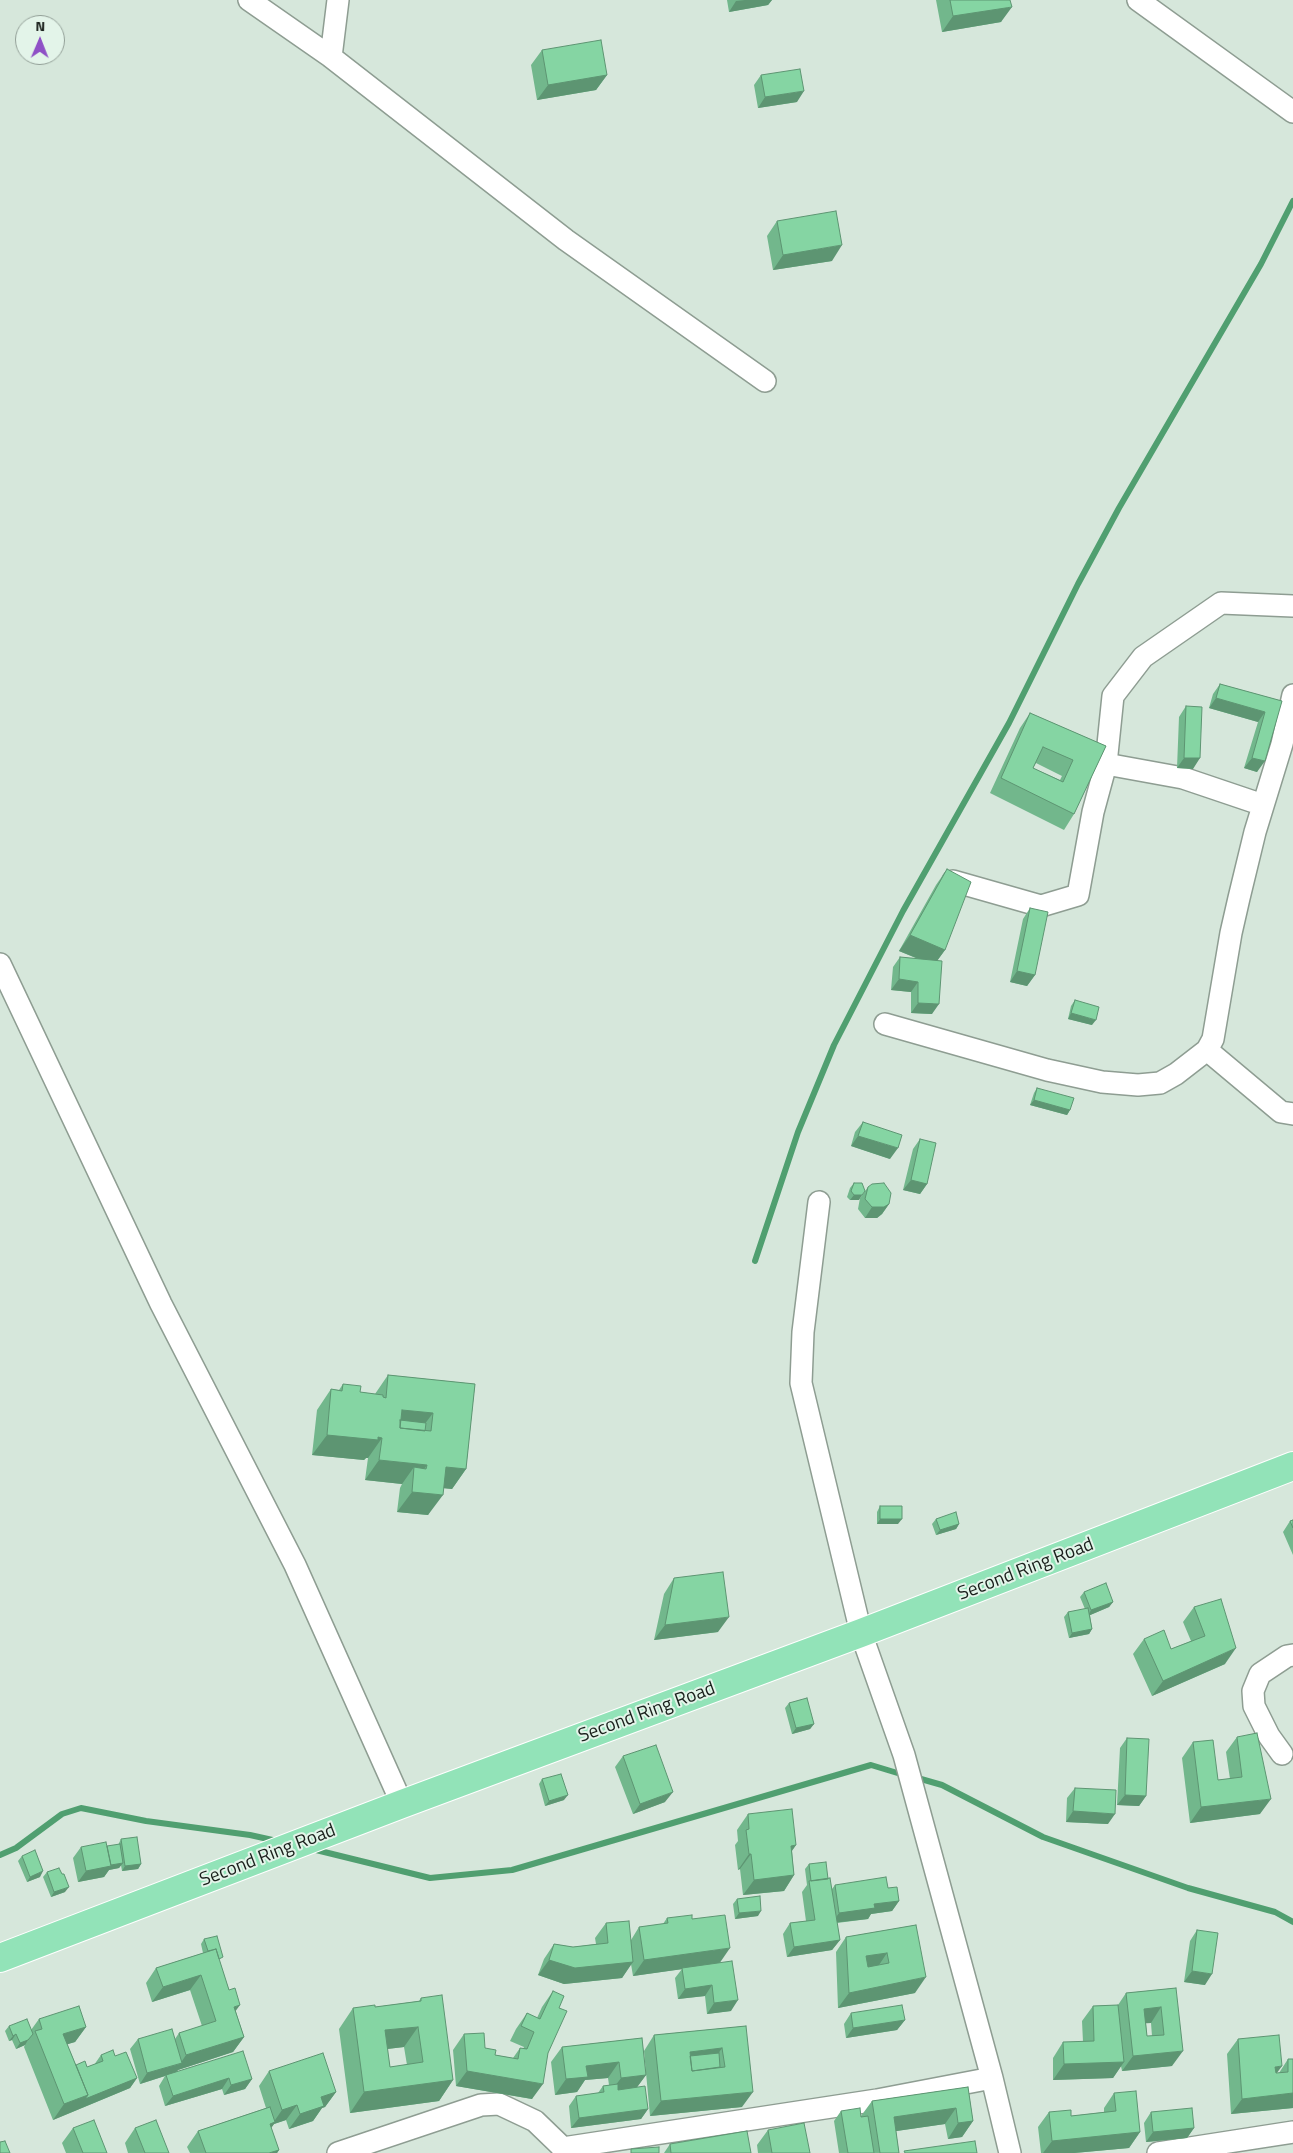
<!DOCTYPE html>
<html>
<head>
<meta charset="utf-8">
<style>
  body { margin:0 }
  #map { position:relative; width:1293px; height:2153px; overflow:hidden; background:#d6e7db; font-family:"Titillium Web",sans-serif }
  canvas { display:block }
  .north { position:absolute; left:15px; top:15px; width:50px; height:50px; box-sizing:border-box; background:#e3f4e9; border:1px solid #929f97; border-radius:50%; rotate:1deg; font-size:14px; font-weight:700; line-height:20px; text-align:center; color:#191f1b }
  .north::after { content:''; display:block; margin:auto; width:18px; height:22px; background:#8f50c6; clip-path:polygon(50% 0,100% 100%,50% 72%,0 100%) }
</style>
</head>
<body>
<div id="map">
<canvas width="1293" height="2153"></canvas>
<div class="north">N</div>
</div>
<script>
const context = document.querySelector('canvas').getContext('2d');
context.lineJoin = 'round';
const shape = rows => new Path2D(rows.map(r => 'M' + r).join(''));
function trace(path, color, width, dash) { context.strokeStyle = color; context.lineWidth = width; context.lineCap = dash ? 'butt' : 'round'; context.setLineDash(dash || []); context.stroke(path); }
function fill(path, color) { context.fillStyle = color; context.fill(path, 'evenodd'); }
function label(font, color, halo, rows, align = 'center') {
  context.font = font + ' "Titillium Web",sans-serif'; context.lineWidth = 4; context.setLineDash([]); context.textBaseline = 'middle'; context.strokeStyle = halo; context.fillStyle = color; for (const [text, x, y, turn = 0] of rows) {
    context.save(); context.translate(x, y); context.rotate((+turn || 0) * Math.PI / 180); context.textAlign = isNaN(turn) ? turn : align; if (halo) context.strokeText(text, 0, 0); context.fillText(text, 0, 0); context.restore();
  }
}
const stream = shape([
  [755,1261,798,1132,834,1045,903,911,1009,723,1078,584,1119,508,1261,264,1293,201],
  [914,1777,942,1785,1043,1837,1188,1888,1275,1912,1293,1922],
  [312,1849,430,1878,512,1870,871,1765,904,1775],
  [0,1855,16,1848,62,1814,81,1808,146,1821,250,1835,277,1841]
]);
const minor = shape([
  [249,0,331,57,566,240,765,381],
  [1138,0,1293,112],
  [331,57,338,0],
  [1106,764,1113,696,1143,657,1221,603,1293,606],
  [953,881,1041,906,1078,895,1093,812,1106,764,1183,778,1263,805],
  [0,964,161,1304,295,1565,402,1804],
  [885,1024,1047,1070,1102,1082,1138,1085,1160,1083,1176,1074,1207,1050,1213,1039,1231,933,1239,898,1255,832,1282,744,1293,695],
  [1207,1050,1281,1112,1293,1114],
  [819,1202,803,1332,801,1383,861,1633,904,1755,992,2078,1010,2153],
  [1282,1754,1269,1736,1254,1706,1253,1691,1260,1674,1287,1656,1293,1655],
  [563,2148,877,2100,992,2078],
  [338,2153,481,2105,499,2104,535,2121,563,2148,563,2153],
  [1158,2153,1293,2132]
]);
const major = shape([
  [0,1958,402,1804,861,1633,1293,1466]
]);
const wall = shape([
  [727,0,772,0,768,5,729,12],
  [936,0,1010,0,1001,22,942,32],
  [542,50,607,75,596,90,537,100,531,65],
  [761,75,797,102,758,108,754,85],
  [777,221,832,261,773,270,767,236],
  [1220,684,1282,701,1257,772,1244,768,1258,722,1209,708,1213,694],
  [1186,706,1193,769,1177,768,1179,717],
  [1030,713,1106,746,1074,814,1064,830,990,793,1020,728],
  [1036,763,1062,776,1060,780,1033,768],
  [947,869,945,950,937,961,932,1014,911,1013,911,992,891,990,893,967,900,957,918,959,899,951,936,885],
  [1030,908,1035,975,1027,986,1010,982,1023,919],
  [1075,1000,1092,1025,1068,1019,1071,1006],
  [1037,1088,1070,1110,1067,1115,1030,1105,1034,1093],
  [863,1122,890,1159,851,1146,855,1132],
  [920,1139,927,1184,920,1194,903,1190,913,1149],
  [854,1183,859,1200,850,1200,847,1197,850,1188],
  [868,1187,889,1204,882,1214,877,1218,865,1218,858,1209,860,1198],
  [388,1375,475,1384,466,1469,452,1489,443,1488,428,1515,397,1512,400,1488,402,1484,365,1480,368,1458,366,1458,364,1460,312,1455,317,1410,331,1389,339,1390,343,1384,360,1392,375,1394],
  [880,1506,898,1524,877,1524,877,1512],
  [936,1519,959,1524,956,1529,936,1535,932,1524],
  [1293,1520,1293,1555,1283,1532,1290,1521],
  [674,1578,718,1632,654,1640,664,1594],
  [1084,1592,1113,1602,1109,1607,1090,1615,1092,1629,1089,1634,1069,1638,1064,1617,1068,1612,1085,1609,1080,1597],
  [1194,1607,1225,1664,1152,1696,1133,1654,1144,1639,1171,1649,1191,1641,1183,1622],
  [789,1703,814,1724,810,1729,792,1734,785,1708],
  [1237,1737,1260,1814,1190,1823,1182,1758,1193,1742,1218,1780,1230,1779,1226,1752],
  [1127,1738,1146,1796,1139,1806,1117,1805,1120,1748],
  [623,1756,665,1802,633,1814,615,1767],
  [542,1779,564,1800,545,1806,539,1784],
  [1075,1788,1108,1824,1066,1822,1067,1798],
  [748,1814,796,1845,792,1851,794,1875,784,1891,743,1895,740,1869,738,1870,735,1845,738,1841,737,1830],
  [121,1839,141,1864,138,1869,122,1871,121,1865,119,1868,109,1870,104,1877,78,1882,73,1858,81,1847,107,1846,118,1845],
  [22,1856,40,1877,27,1882,18,1861],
  [809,1864,828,1879,832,1889,835,1885,888,1888,899,1901,892,1911,871,1914,868,1919,837,1923,840,1940,832,1950,787,1957,783,1934,790,1923,806,1921,802,1892,807,1885,805,1869],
  [47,1872,65,1892,51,1897,43,1877],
  [737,1899,758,1916,735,1919,733,1904],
  [667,1918,692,1919,719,1963,731,2011,707,2014,705,1996,678,1999,675,1978,682,1969,633,1976,631,1964,622,1978,564,1984,538,1975,544,1959,554,1944,573,1947,596,1944,595,1938,606,1923,631,1940,639,1927,663,1924],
  [916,1925,915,1993,838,2008,836,1952,846,1937],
  [1197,1930,1205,1985,1184,1982,1190,1941],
  [204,1939,220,1962,244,2037,233,2052,178,2070,176,2072,252,2079,245,2089,224,2095,222,2089,165,2106,159,2086,165,2076,140,2084,130,2049,138,2039,175,2039,179,2033,202,2026,190,1990,152,2002,146,1983,156,1968,203,1953,201,1944],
  [1176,1988,1172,2066,1122,2071,1121,2066,1113,2078,1053,2080,1053,2058,1063,2042,1083,2042,1082,2021,1093,2006,1118,2005,1126,1993],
  [1146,2023,1151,2023,1152,2036,1147,2036],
  [553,1991,559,2008,548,2053,532,2099,456,2086,453,2050,464,2034,495,2055,513,2058,520,2048,523,2049,524,2047,510,2041,516,2029,527,2013,537,2018,542,2007],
  [421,1998,453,2080,439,2101,350,2113,339,2029,353,2008,375,2007,419,2001],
  [404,2047,407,2065,390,2067,387,2049],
  [851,2013,905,2020,897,2030,846,2038,844,2024],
  [39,2019,86,2027,75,2042,67,2044,76,2065,87,2067,94,2065,101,2055,115,2056,137,2078,130,2088,53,2120,24,2047,25,2045,16,2049,12,2040,9,2041,5,2031,9,2026,31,2030],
  [746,2026,742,2107,650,2116,644,2051,654,2035],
  [642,2038,646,2075,637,2087,648,2109,641,2119,571,2128,569,2106,576,2096,598,2093,603,2086,609,2085,608,2078,585,2080,577,2092,555,2095,551,2062,562,2047],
  [1238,2039,1277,2073,1279,2073,1288,2059,1293,2059,1293,2108,1231,2114,1227,2054],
  [269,2071,336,2092,325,2107,322,2108,313,2121,289,2129,286,2120,274,2124,271,2128,279,2150,277,2153,190,2153,187,2147,198,2131,266,2108,259,2086],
  [968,2087,973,2121,962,2137,948,2139,945,2124,896,2131,899,2153,839,2153,834,2121,841,2111,861,2116,872,2101],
  [1114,2093,1140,2132,1129,2148,1074,2153,1041,2153,1038,2127,1049,2112,1071,2116,1104,2112,1104,2108],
  [1151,2112,1194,2128,1187,2138,1146,2142,1144,2123],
  [73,2128,107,2153,66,2153,62,2143],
  [135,2128,169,2153,128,2153,125,2143],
  [768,2130,810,2153,758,2153,757,2145],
  [670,2144,751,2153,664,2153]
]);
const shadedWall = shape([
  [745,0,772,0,768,5,729,12,736,1],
  [1012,7,1001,22,942,32,953,16],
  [607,75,596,90,537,100,548,85],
  [804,91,797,102,758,108,765,97],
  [842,245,832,261,773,270,783,255],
  [1216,698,1265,712,1258,722,1209,708],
  [1184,758,1200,758,1193,769,1177,768],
  [1252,758,1265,761,1257,772,1244,768],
  [910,935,945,950,934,965,899,951],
  [1017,971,1035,975,1027,986,1010,982],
  [899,979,918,982,911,992,891,990],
  [918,1003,939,1004,932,1014,911,1013],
  [1071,1013,1096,1020,1092,1025,1068,1019],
  [1034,1100,1070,1110,1067,1115,1030,1105],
  [858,1136,898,1148,890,1159,851,1146],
  [911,1180,927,1184,920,1194,903,1190],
  [854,1195,862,1195,859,1200,850,1200],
  [889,1204,882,1214,877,1218,865,1218,872,1207],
  [402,1410,433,1413,418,1433,395,1420],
  [327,1435,378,1437,382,1438,368,1458,366,1458,364,1460,312,1455],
  [379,1460,427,1465,413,1485,414,1467,402,1484,365,1480],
  [446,1467,466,1469,452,1489,432,1487],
  [412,1492,443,1495,428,1515,397,1512],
  [880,1519,902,1519,898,1524,877,1524],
  [959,1524,956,1529,936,1535,940,1530],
  [1113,1602,1109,1607,1088,1616,1091,1610],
  [729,1617,718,1632,654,1640,665,1625],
  [1092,1629,1089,1634,1069,1638,1072,1633],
  [1236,1648,1225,1664,1152,1696,1163,1681],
  [814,1724,810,1729,792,1734,796,1728],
  [673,1792,665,1802,633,1814,640,1804],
  [568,1795,564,1800,545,1806,549,1801],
  [1125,1795,1146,1796,1139,1806,1117,1805],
  [1271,1799,1260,1814,1190,1823,1201,1807],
  [1073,1811,1115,1814,1108,1824,1066,1822],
  [796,1845,785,1860,791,1846],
  [749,1854,751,1854,740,1869,738,1870],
  [123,1863,119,1868,109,1870,104,1877,78,1882,86,1871,107,1866],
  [141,1864,138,1869,122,1871,125,1866],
  [43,1871,40,1877,27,1882,30,1877],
  [794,1875,784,1891,743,1895,754,1880],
  [69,1887,65,1892,51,1897,54,1892],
  [899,1901,892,1911,871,1914,868,1919,832,1923,839,1913,874,1904],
  [761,1911,758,1916,735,1919,739,1913],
  [840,1940,832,1950,787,1957,794,1947],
  [730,1948,719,1964,633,1976,644,1960],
  [887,1953,877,1968,855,1972,866,1956],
  [549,1960,633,1962,622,1978,564,1984,538,1975],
  [1192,1971,1212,1974,1205,1985,1184,1982],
  [201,1975,190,1990,152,2002,163,1987],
  [926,1977,915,1993,838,2008,849,1993],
  [712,1985,705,1996,678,1999,685,1989],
  [738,2000,731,2011,707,2014,714,2003],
  [240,2005,229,2020,234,2007],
  [1161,2007,1151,2023,1134,2024,1144,2009],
  [905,2020,897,2030,846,2038,853,2028],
  [86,2027,75,2042,52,2049,63,2034],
  [418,2027,404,2047,370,2051,385,2030],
  [16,2034,12,2040,9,2041,13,2036],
  [244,2037,233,2052,178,2070,175,2074,166,2075,165,2076,140,2084,147,2073,180,2064,186,2055],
  [28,2040,25,2045,16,2049,20,2043],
  [722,2048,712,2063,686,2057,690,2052],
  [1183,2051,1172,2066,1122,2071,1133,2056],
  [619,2062,608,2078,585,2080,577,2092,555,2095,566,2079,586,2066],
  [1124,2062,1113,2078,1053,2080,1064,2064],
  [1282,2066,1271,2081,1275,2067],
  [467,2071,543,2084,532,2099,456,2086],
  [646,2075,635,2090,610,2093,621,2078],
  [137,2078,130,2088,53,2120,64,2104,88,2095],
  [229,2078,222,2089,165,2106,173,2096],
  [252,2079,245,2089,224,2095,231,2085],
  [453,2080,439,2101,350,2113,364,2092],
  [336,2092,325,2107,322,2108,313,2121,289,2129,300,2114,321,2097],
  [753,2092,742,2107,650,2116,661,2101],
  [1293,2093,1293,2108,1231,2114,1242,2099],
  [297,2105,286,2120,274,2124,264,2138,270,2124,273,2123,282,2110],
  [956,2108,945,2124,883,2133,894,2117],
  [648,2109,641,2119,571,2128,579,2118],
  [973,2121,962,2137,948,2139,958,2123],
  [1194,2128,1187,2138,1146,2142,1153,2132],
  [1140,2132,1129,2148,1074,2153,1043,2153,1052,2141],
  [279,2150,277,2153,269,2153]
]);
const building = shape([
  [950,0,1010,0,1012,7,953,16,950,0],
  [601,40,607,75,548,85,542,50,601,40],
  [800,69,804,91,765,97,761,75,800,69],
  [836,211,842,245,783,255,777,221,836,211],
  [1220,684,1282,701,1265,761,1252,758,1265,712,1216,698,1220,684],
  [1186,706,1202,707,1200,758,1184,758,1186,706],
  [1030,713,1106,746,1074,814,1001,778,1030,713],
  [1043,747,1073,760,1063,782,1033,768,1043,747],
  [947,869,971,882,945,950,910,935,947,869],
  [1030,908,1048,912,1035,975,1017,971,1030,908],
  [900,957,942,961,939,1004,918,1003,918,982,899,979,900,957],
  [1075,1000,1099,1007,1096,1020,1071,1013,1075,1000],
  [1037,1088,1074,1098,1070,1110,1034,1100,1037,1088],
  [863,1122,902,1135,898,1148,858,1136,863,1122],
  [920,1139,936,1143,927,1184,911,1180,920,1139],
  [854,1183,862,1183,865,1191,862,1195,854,1195,851,1191,854,1183],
  [884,1183,891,1193,889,1204,884,1207,872,1207,865,1199,868,1187,872,1184,884,1183],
  [388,1375,475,1384,466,1469,446,1467,443,1495,412,1492,414,1467,426,1469,427,1465,379,1460,382,1438,378,1437,378,1440,327,1435,331,1389,342,1391,343,1384,361,1386,360,1392,383,1395,383,1397,386,1398,388,1375],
  [402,1410,433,1413,431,1431,400,1428,402,1410],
  [400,1420,426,1423,425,1431,400,1428,400,1420],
  [880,1506,902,1506,902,1519,880,1519,880,1506],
  [956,1512,959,1524,940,1530,936,1519,956,1512],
  [1293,1520,1293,1528,1290,1521,1293,1520],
  [723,1572,729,1617,665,1625,674,1578,723,1572],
  [1106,1583,1113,1602,1091,1610,1084,1592,1106,1583],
  [1221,1599,1236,1648,1163,1681,1144,1639,1164,1630,1171,1649,1205,1636,1194,1607,1221,1599],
  [1088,1608,1092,1629,1072,1633,1068,1612,1088,1608],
  [807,1698,814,1724,796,1728,789,1703,807,1698],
  [1257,1733,1271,1799,1201,1807,1193,1742,1213,1740,1218,1780,1242,1777,1237,1737,1257,1733],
  [1127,1738,1149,1739,1146,1796,1125,1795,1127,1738],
  [656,1745,673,1792,640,1804,623,1756,656,1745],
  [561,1774,568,1795,549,1801,542,1779,561,1774],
  [1075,1788,1116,1790,1115,1814,1073,1811,1075,1788],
  [792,1809,796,1845,791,1846,794,1875,754,1880,751,1854,749,1854,746,1830,749,1829,748,1814,792,1809],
  [137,1837,141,1864,125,1866,121,1839,137,1837],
  [106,1842,111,1866,86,1871,81,1847,106,1842],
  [120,1844,123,1863,111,1865,107,1846,120,1844],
  [35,1850,43,1871,30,1877,22,1856,35,1850],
  [826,1862,828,1879,811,1881,809,1864,826,1862],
  [59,1868,62,1874,64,1874,69,1887,54,1892,47,1872,59,1868],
  [886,1877,888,1888,897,1887,899,1901,874,1904,875,1908,839,1913,835,1885,886,1877],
  [830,1878,840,1940,794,1947,790,1923,815,1920,809,1881,830,1878],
  [760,1896,761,1911,739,1913,737,1899,760,1896],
  [692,1915,692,1919,725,1915,730,1948,644,1960,639,1927,668,1923,667,1918,692,1915],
  [629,1921,633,1962,575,1968,549,1960,554,1944,573,1947,608,1943,606,1923,629,1921],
  [916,1925,926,1977,849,1993,846,1937,916,1925],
  [887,1953,889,1963,868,1967,866,1956,887,1953],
  [1197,1930,1218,1933,1212,1974,1192,1971,1197,1930],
  [217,1936,223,1957,219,1959,216,1949,208,1951,204,1939,217,1936],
  [216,1949,229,1990,235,1988,240,2005,234,2007,244,2037,186,2055,179,2033,216,2021,201,1975,163,1987,156,1968,216,1949],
  [732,1961,738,2000,714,2003,712,1985,685,1989,682,1968,732,1961],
  [1176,1988,1183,2051,1133,2056,1126,1993,1176,1988],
  [1161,2007,1164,2035,1147,2036,1144,2009,1161,2007],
  [553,1991,564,1996,559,2008,567,2011,548,2053,543,2084,467,2071,464,2034,484,2033,485,2048,496,2050,495,2055,518,2059,520,2048,527,2049,534,2032,521,2026,527,2013,540,2019,553,1991],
  [442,1995,453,2080,364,2092,353,2008,375,2005,375,2007,421,2001,421,1998,442,1995],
  [418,2027,423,2062,390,2067,385,2030,418,2027],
  [902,2005,905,2020,853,2028,851,2013,902,2005],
  [1118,2005,1124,2062,1064,2064,1063,2042,1094,2041,1093,2006,1118,2005],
  [79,2006,86,2027,63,2034,88,2095,64,2104,35,2031,42,2029,39,2019,79,2006],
  [27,2019,33,2034,28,2040,20,2043,16,2034,13,2036,9,2026,27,2019],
  [746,2026,753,2092,661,2101,654,2035,746,2026],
  [722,2048,725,2067,692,2071,690,2052,722,2048],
  [172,2029,182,2063,147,2073,138,2039,172,2029],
  [1279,2035,1282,2066,1275,2067,1276,2073,1288,2072,1288,2059,1293,2059,1293,2093,1242,2099,1238,2039,1279,2035],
  [642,2038,646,2075,621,2078,619,2062,586,2066,588,2077,566,2079,562,2047,642,2038],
  [113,2050,115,2056,126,2052,137,2078,85,2099,88,2095,76,2065,85,2061,87,2067,103,2061,101,2055,113,2050],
  [243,2051,252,2079,231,2085,229,2078,173,2096,166,2075,243,2051],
  [323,2053,336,2092,321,2097,324,2106,300,2114,297,2105,282,2110,269,2071,323,2053],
  [719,2053,720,2067,692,2071,690,2056,719,2053],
  [618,2084,618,2090,645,2086,648,2109,579,2118,576,2096,604,2092,603,2086,618,2084],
  [968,2087,973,2121,958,2123,956,2108,894,2117,899,2153,880,2153,872,2101,968,2087],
  [1136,2091,1140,2132,1052,2141,1049,2112,1071,2110,1071,2116,1116,2111,1114,2093,1136,2091],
  [270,2107,275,2122,270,2124,279,2150,269,2153,206,2153,198,2131,270,2107],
  [860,2108,861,2117,868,2116,874,2153,848,2153,841,2111,860,2108],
  [1192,2108,1194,2128,1153,2132,1151,2112,1192,2108],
  [94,2120,107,2153,83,2153,73,2128,94,2120],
  [156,2120,169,2153,145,2153,135,2128,156,2120],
  [804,2123,810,2153,772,2153,768,2130,804,2123],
  [747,2131,751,2153,671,2153,670,2144,747,2131],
  [5,2141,10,2153,0,2153,0,2142,5,2141],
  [975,2141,977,2153,905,2153,904,2151,975,2141],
  [659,2147,659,2153,631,2153,631,2149,659,2147]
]);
const streetNames = [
  ["Second Ring Road",1026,1570,-21],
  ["Second Ring Road",647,1713,-20],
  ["Second Ring Road",268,1856,-21]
];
trace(stream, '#509f70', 6);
trace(minor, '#8e9d92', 24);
trace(major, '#fff', 30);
trace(minor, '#fff', 21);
trace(major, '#92e3b8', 28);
fill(wall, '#72b78c');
fill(shadedWall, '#5d9572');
fill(building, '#85d5a3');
trace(building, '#5d9572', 1);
label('19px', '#191f1b', '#e3f4e9', streetNames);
</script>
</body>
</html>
